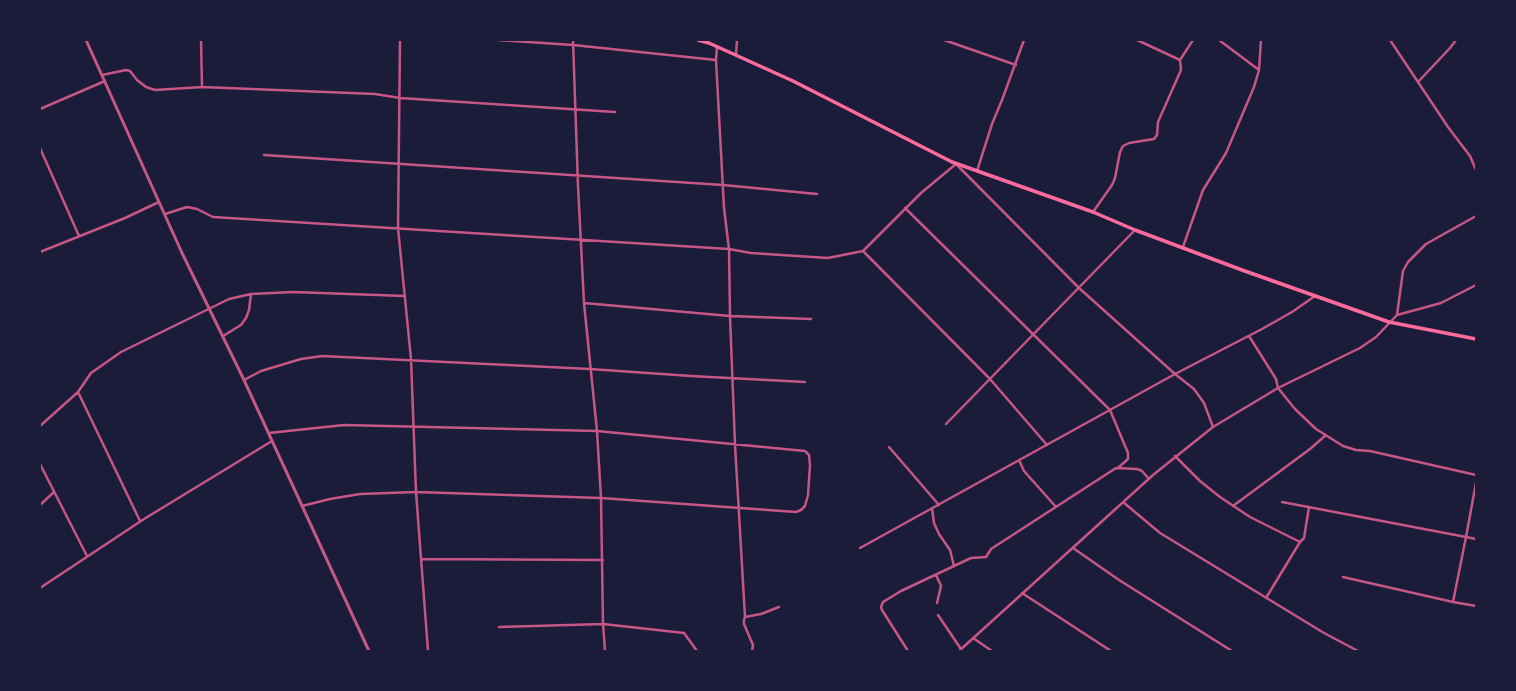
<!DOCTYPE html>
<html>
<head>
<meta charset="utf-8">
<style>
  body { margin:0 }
  #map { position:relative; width:1516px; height:691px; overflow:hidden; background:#1b1b3a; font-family:Spectral,serif }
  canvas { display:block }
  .frame { position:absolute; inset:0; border:41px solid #1b1b3a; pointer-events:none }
</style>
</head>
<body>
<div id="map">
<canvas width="1516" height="691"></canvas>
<div class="frame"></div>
</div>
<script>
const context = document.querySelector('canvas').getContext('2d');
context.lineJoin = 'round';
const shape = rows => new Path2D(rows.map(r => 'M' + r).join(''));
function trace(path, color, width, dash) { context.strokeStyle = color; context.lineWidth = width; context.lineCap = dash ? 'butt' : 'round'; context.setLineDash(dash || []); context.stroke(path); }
const minor = shape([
  [400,40,398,228,411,359,416,492,428,651],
  [498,40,573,45,716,60],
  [573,40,578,186,584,303,597,431,601,498,603,624,605,651],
  [944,40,1016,65],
  [1137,40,1180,60],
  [1219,40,1259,70],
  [1390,40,1448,127,1470,156,1476,170],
  [717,47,716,60,724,208,729,249,730,316,735,445,745,617],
  [736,55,737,40],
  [102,75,126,70,130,71,137,80,146,87,155,90,202,87,201,40],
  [1418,82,1450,48,1456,40],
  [202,87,375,94,400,98,615,112],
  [40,109,105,81],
  [40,148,79,236],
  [264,155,723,185,817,194],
  [977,171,992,124,1002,100,1024,40],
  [905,208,1110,410,1128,453,1128,459,1119,467],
  [1093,212,1112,185,1115,178,1120,152,1123,146,1129,143,1154,139,1157,135,1158,122,1181,70,1180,60,1193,40],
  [165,214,187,207,197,209,213,217,729,249,751,253,828,258,863,251,921,193,956,164,1079,288,1175,374,1194,389,1204,403,1213,427],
  [1183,247,1203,190,1226,153,1254,87,1259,70,1261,40],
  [863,251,990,379,1047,445],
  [40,252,125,218,159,202],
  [584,303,730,316,811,319],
  [1397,315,1441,303,1476,285],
  [223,336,241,325,246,318,249,310,251,294],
  [1249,336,1276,379,1278,388,1295,409,1316,429,1343,446,1356,450,1370,451,1476,475],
  [244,380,261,371,301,359,322,356,590,369,691,376,805,382],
  [78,392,140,521],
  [946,424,1135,230],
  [40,426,78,392,91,373,121,352,229,299,251,294,293,292,405,296],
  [269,433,344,425,597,431,805,451,809,455,810,465,808,495,805,506,801,510,796,512,601,498,416,492,360,494,330,499,302,506],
  [889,447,939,505],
  [1175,456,1200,481,1220,497,1250,517,1300,542],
  [1019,460,1024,471,1056,507],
  [40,464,87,556],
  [1476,483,1466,537,1476,539],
  [1123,502,1160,533,1324,633,1358,651],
  [1282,502,1466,537,1453,602],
  [40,505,54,492],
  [1233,506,1310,449,1326,435],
  [932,508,934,523,939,534,950,550,954,566],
  [860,548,1175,374,1262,329,1292,312,1315,296],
  [1073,548,1119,580,1232,651],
  [421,559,603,560],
  [936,575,941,586,937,603],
  [1343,577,1453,602,1476,606],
  [40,588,144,519,272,441],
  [1022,593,1111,651],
  [1266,598,1300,542,1304,538,1309,507],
  [938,615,961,649],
  [499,627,603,624,684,633,697,651],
  [973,638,992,651],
  [752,651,753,645,744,624,744,620,745,617,761,614,779,607],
  [908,651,882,610,881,607,883,602,901,591,971,558,986,557,991,549,1116,468,1137,469,1142,471,1149,479],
  [959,651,1153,475,1213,427,1278,388,1360,348,1376,337,1397,315,1403,271,1408,262,1426,244,1476,216]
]);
const tertiary = shape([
  [86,40,182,253,244,380,369,651]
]);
const secondary = shape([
  [698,40,709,43,793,81,952,162,1093,212,1135,230,1242,270,1389,322,1476,339]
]);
trace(minor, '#c65784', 2.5);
trace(tertiary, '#c65784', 3);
trace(secondary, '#ff6b9d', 3.5);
</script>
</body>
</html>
